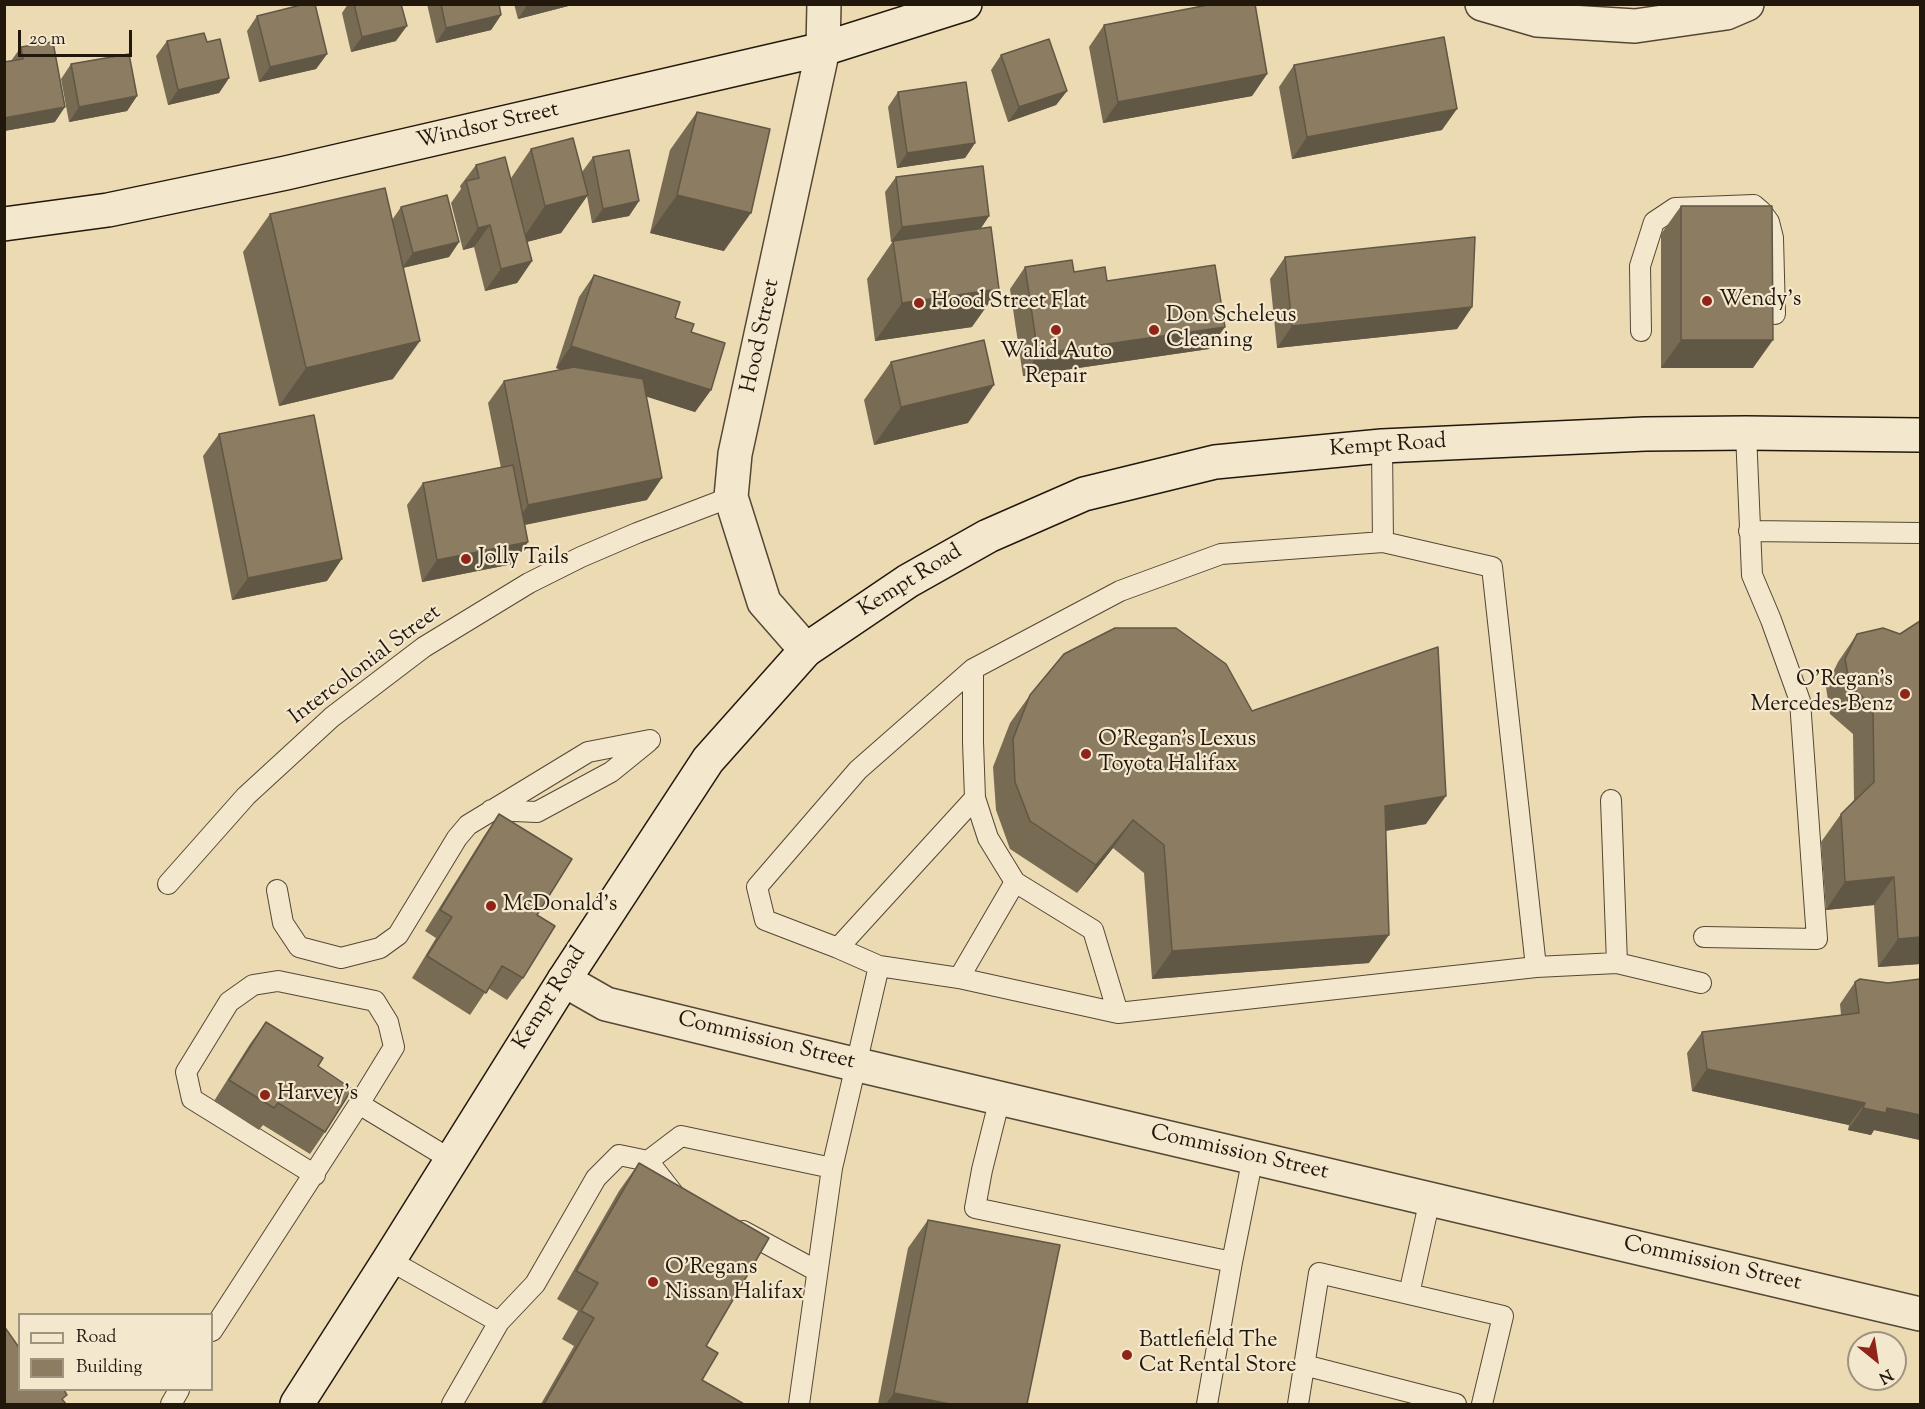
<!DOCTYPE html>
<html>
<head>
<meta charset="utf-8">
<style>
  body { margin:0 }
  #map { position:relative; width:1925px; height:1409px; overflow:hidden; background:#ecdab3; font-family:"Sorts Mill Goudy",serif }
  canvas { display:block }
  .frame { position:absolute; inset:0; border:6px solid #22170b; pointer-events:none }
  .legend { position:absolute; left:18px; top:1313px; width:195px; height:78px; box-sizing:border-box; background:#f3e7ce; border:2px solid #9f9480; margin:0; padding:8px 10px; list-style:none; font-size:18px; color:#22170b }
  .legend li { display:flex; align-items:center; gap:12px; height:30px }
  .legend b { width:30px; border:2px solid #9f9480 }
  .north { position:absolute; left:1847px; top:1331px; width:60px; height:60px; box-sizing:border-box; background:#f3e7ce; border:2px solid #9f9480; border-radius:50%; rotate:150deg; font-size:16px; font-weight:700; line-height:24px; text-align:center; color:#22170b }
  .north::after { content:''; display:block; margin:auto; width:21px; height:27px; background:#8f2418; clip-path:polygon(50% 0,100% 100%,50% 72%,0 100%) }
  .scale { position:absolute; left:18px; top:30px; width:114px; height:27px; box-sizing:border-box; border:3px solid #22170b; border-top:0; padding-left:8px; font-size:18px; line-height:21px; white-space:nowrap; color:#22170b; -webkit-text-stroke:4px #f3e7ce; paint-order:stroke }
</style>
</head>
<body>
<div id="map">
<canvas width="1925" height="1409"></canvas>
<div class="frame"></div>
<ul class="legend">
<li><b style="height:8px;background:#f3e7ce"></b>Road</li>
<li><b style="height:16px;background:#8b7c62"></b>Building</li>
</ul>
<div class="north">N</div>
<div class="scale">20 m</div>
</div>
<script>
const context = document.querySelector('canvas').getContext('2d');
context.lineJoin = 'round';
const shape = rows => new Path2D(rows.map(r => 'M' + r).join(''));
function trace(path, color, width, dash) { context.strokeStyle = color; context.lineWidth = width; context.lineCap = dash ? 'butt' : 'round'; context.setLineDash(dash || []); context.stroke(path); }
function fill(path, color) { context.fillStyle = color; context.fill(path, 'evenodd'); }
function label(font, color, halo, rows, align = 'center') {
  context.font = font + ' "Sorts Mill Goudy",serif'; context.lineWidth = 4.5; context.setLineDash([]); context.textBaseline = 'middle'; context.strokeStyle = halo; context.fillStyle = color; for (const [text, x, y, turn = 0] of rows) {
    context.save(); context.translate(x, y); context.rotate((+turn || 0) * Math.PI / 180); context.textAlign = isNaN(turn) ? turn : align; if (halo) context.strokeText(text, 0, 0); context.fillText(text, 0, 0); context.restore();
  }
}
const lane = shape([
  [1641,331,1640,266,1654,222,1675,208,1754,205,1761,211,1769,222,1773,238,1775,314],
  [1382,446,1383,542,1492,567,1536,967],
  [1749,531,1920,533],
  [973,669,973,742,975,798,988,838,1015,882,1093,930,1118,1013],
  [1611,800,1617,963],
  [491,810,537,812,611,772,648,742],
  [168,884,246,796,332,717,424,647,529,583,581,557,637,533,731,497],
  [277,890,283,923,299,947,341,958,380,948,398,935,457,838,468,825,588,752,650,740],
  [1704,937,1817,939,1800,701,1771,620,1752,575,1746,433],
  [838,948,975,798],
  [879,966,959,978,1015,882],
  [959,978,1118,1013,1536,967,1617,963,1701,983],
  [1000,1098,982,1170,975,1208,1232,1262],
  [648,1161,681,1136,832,1168],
  [315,1175,192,1099,186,1072,229,1002,253,985,278,981,375,1001,388,1022,394,1047,359,1104],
  [743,1231,817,1271],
  [389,1260,499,1322],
  [1409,1294,1430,1199],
  [212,1331,359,1104,450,1159],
  [1304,1365,1456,1404],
  [171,1404,179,1390],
  [452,1404,499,1322,535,1284,596,1178,619,1155,648,1161,673,1193],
  [799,1404,832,1168,879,966,838,948,765,920,757,887,858,770,973,669,1120,591,1221,554,1383,542],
  [1207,1404,1232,1262,1253,1157],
  [1298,1404,1319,1273,1503,1316,1482,1404]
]);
const street = shape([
  [1482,4,1537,20,1635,26,1726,13,1747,4],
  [806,650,764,602,731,497,735,454,823,49,824,4],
  [564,980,606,1004,841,1061,1920,1314]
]);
const secondary = shape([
  [4,224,108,210,286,173,823,49,965,4],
  [297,1404,389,1260,564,980,708,760,806,650,908,581,988,536,1084,494,1215,462,1382,446,1645,434,1746,433,1920,435]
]);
const wall = shape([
  [348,4,354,4,396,41,351,52,342,13],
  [427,4,499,4,501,15,491,30,436,43],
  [514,4,576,4,518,19],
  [257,16,327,54,316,69,259,82,247,31],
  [1104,25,1267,74,1252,96,1103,123,1089,47],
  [167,41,229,78,219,93,168,105,156,56],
  [21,47,55,122,4,131,4,62,11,61],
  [1001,55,1067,91,1056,105,1008,122,991,70],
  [71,64,137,96,127,111,69,122,61,79],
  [1294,65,1442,130,1292,159,1279,87],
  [898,92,975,143,965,158,897,168,888,107],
  [697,112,724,251,650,233,670,150],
  [531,149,582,172,593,157,639,201,629,216,592,223,587,196,561,233,527,242,532,261,517,283,485,291,474,247,463,250,451,203,461,189,460,186,476,165,511,178],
  [896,177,989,216,981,228,972,327,875,341,867,279,893,241,891,242,885,192],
  [1681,206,1753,368,1661,368,1661,234],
  [401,207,459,242,449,257,403,268,393,379,279,406,243,252,270,214,392,220],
  [1285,257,1472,307,1457,329,1277,348,1270,279],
  [1025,267,1074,272,1107,281,1209,349,1023,376,1010,289],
  [594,275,675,318,691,332,711,390,695,412,646,396,647,500,525,525,528,542,513,564,422,582,407,505,423,483,501,468,488,403,504,381,562,370,556,368,579,297],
  [891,362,968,423,874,445,864,400],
  [219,434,327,581,232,600,203,456],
  [1920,621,1920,964,1878,967,1874,905,1826,910,1821,842,1841,814,1854,800,1853,734,1830,714,1826,687,1838,662,1857,634,1900,634],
  [1030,695,1252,711,1426,824,1386,831,1369,963,1152,979,1144,873,1113,848,1077,893,1010,849,996,810,993,767,1010,723],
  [499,814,537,915,523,978,507,1000,488,988,470,1015,412,978,436,938,425,931,484,836],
  [1920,979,1920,1140,1874,1130,1871,1135,1848,1130,1849,1125,1692,1091,1687,1053,1702,1032,1841,1015,1840,1004,1855,982,1888,983],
  [266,1022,318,1066,325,1132,310,1154,263,1125,259,1130,214,1101,250,1044],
  [639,1163,706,1346,702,1380,744,1404,541,1404,574,1346,562,1339,578,1311,557,1299,619,1191],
  [928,1220,1027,1404,878,1404,908,1248]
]);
const shadedWall = shape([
  [528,4,576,4,518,19],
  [501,15,491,30,436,43,446,28],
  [407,26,396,41,351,52,362,37],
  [327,54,316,69,259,82,270,67],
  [1267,74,1252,96,1103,123,1118,102],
  [229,78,219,93,168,105,178,90],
  [1067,91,1056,105,1008,122,1019,107],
  [137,96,127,111,69,122,79,107],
  [65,107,55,122,4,131,4,118],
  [1457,109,1442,130,1292,159,1307,137],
  [975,143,965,158,897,168,907,153],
  [588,195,561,233,519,244,545,206],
  [677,195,751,213,724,251,650,233],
  [639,201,629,216,592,223,603,209],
  [989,216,979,231,891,242,902,227],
  [490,225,474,247,463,250,478,228],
  [459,242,449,257,402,268,413,253],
  [532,261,517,283,485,291,501,269],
  [999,289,972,327,875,341,902,303],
  [1472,307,1457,329,1277,348,1292,326],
  [1225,327,1209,349,1023,376,1038,354],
  [1681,340,1773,340,1753,368,1661,368],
  [420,341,393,379,279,406,306,368],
  [571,346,711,390,695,412,556,368],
  [994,385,968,423,874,445,901,407],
  [662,478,647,500,513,527,528,505],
  [528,542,513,564,422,582,437,560],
  [342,559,327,581,232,600,248,578],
  [1446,796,1426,824,1365,834,1385,806],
  [1133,820,1113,848,1077,893,1096,865],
  [1894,877,1874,905,1826,910,1845,882],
  [1389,935,1369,963,1152,979,1172,951],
  [1920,937,1920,964,1878,967,1898,939],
  [1707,1069,1865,1103,1849,1125,1692,1091],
  [1863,1108,1887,1108,1920,1115,1920,1140,1874,1130,1871,1135,1848,1130],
  [894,1393,950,1404,886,1404]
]);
const building = shape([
  [305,4,315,4,327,54,270,67,257,16,305,4],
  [354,4,401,4,407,26,362,37,354,4],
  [441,4,499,4,501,15,446,28,441,4],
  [1213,4,1255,4,1267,74,1118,102,1104,25,1213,4],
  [204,33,207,42,220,39,229,78,178,90,167,41,204,33],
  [1444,37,1457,109,1307,137,1294,65,1444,37],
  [1049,39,1067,91,1019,107,1001,55,1049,39],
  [53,42,65,107,4,118,4,62,23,59,21,47,53,42],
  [129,54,137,96,79,107,71,64,129,54],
  [966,82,975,143,907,153,898,92,966,82],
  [697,112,770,129,751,213,677,195,697,112],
  [573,138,588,195,545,206,531,149,573,138],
  [629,150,639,201,603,209,593,157,629,150],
  [505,157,532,261,501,269,490,225,478,228,466,181,479,178,476,165,505,157],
  [983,166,989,216,902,227,896,177,983,166],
  [385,188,420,341,306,368,270,214,385,188],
  [447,195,459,242,413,253,401,207,447,195],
  [1681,206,1772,206,1773,340,1681,340,1681,206],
  [991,227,999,289,902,303,893,241,991,227],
  [1475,237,1472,307,1292,326,1285,257,1475,237],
  [1072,260,1074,272,1105,267,1107,281,1215,265,1225,327,1038,354,1025,267,1072,260],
  [594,275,680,302,675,318,694,324,691,332,725,343,711,390,571,346,594,275],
  [984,340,994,385,901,407,891,362,984,340],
  [574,367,643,379,662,478,528,505,504,381,574,367],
  [314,415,342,559,248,578,219,434,314,415],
  [513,465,528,542,437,560,423,483,513,465],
  [1920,621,1920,937,1898,939,1894,877,1845,882,1841,814,1874,782,1873,706,1850,686,1845,659,1857,634,1883,628,1900,634,1920,621],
  [1115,628,1176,628,1226,664,1252,711,1438,647,1446,796,1385,806,1389,935,1172,951,1164,845,1133,820,1096,865,1030,821,1015,782,1013,739,1030,695,1064,654,1115,628],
  [499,814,572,859,537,915,555,926,523,978,502,966,486,993,427,956,452,917,440,910,499,814],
  [1860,979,1888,983,1920,979,1920,1115,1887,1108,1886,1113,1863,1108,1865,1103,1707,1069,1702,1032,1859,1013,1855,982,1860,979],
  [266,1022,323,1058,318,1066,352,1089,325,1132,278,1103,274,1108,229,1080,266,1022],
  [639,1163,769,1238,706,1346,718,1353,702,1380,744,1404,544,1404,594,1318,581,1311,598,1283,576,1271,639,1163],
  [928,1220,1060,1245,1027,1404,950,1404,894,1393,928,1220],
  [4,1326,20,1349,20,1389,66,1389,64,1390,67,1395,62,1399,66,1404,4,1404,4,1326]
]);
const markers = [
  [1707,301,6,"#8f2418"],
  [919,303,6,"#8f2418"],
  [1056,330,6,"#8f2418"],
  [1154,330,6,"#8f2418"],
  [466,559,6,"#8f2418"],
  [1905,694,6,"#8f2418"],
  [1086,754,6,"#8f2418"],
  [491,906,6,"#8f2418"],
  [265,1095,6,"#8f2418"],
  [653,1282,6,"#8f2418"],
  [1127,1355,6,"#8f2418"]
];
const streetNames = [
  ["Windsor Street",488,127,-13],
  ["Hood Street",762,336,-78],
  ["Kempt Road",1388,447,-4],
  ["Kempt Road",911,582,-32],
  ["Intercolonial Street",366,666,-37],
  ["Kempt Road",551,999,-58],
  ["Commission Street",766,1042,14],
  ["Commission Street",1239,1154,13],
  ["Commission Street",1712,1265,13]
];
const poiNames = [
  ["Wendy's",1719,301],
  ["Hood Street Flat",931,303],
  ["Don Scheleus",1166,317],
  ["Cleaning",1166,342],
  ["Walid Auto",1056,353,"center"],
  ["Repair",1056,378,"center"],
  ["Jolly Tails",478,559],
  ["O'Regan's",1893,681,"right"],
  ["Mercedes-Benz",1893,706,"right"],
  ["O'Regan's Lexus",1098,741],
  ["Toyota Halifax",1098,766],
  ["McDonald's",503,906],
  ["Harvey's",277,1095],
  ["O'Regans",665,1269],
  ["Nissan Halifax",665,1294],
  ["Battlefield The",1139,1342],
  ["Cat Rental Store",1139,1367]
];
trace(lane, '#544835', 22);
trace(street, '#544835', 36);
trace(secondary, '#22170b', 36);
trace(lane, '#f3e7ce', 20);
trace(street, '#f3e7ce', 33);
trace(secondary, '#f3e7ce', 33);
fill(wall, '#786b54');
fill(shadedWall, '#615745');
fill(building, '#8b7c62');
trace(building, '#615745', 1.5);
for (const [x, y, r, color] of markers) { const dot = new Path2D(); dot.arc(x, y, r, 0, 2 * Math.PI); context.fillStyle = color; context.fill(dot); trace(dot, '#f3e7ce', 2); }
label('22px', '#22170b', '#f3e7ce', streetNames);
label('22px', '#22170b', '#f3e7ce', poiNames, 'left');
</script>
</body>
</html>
